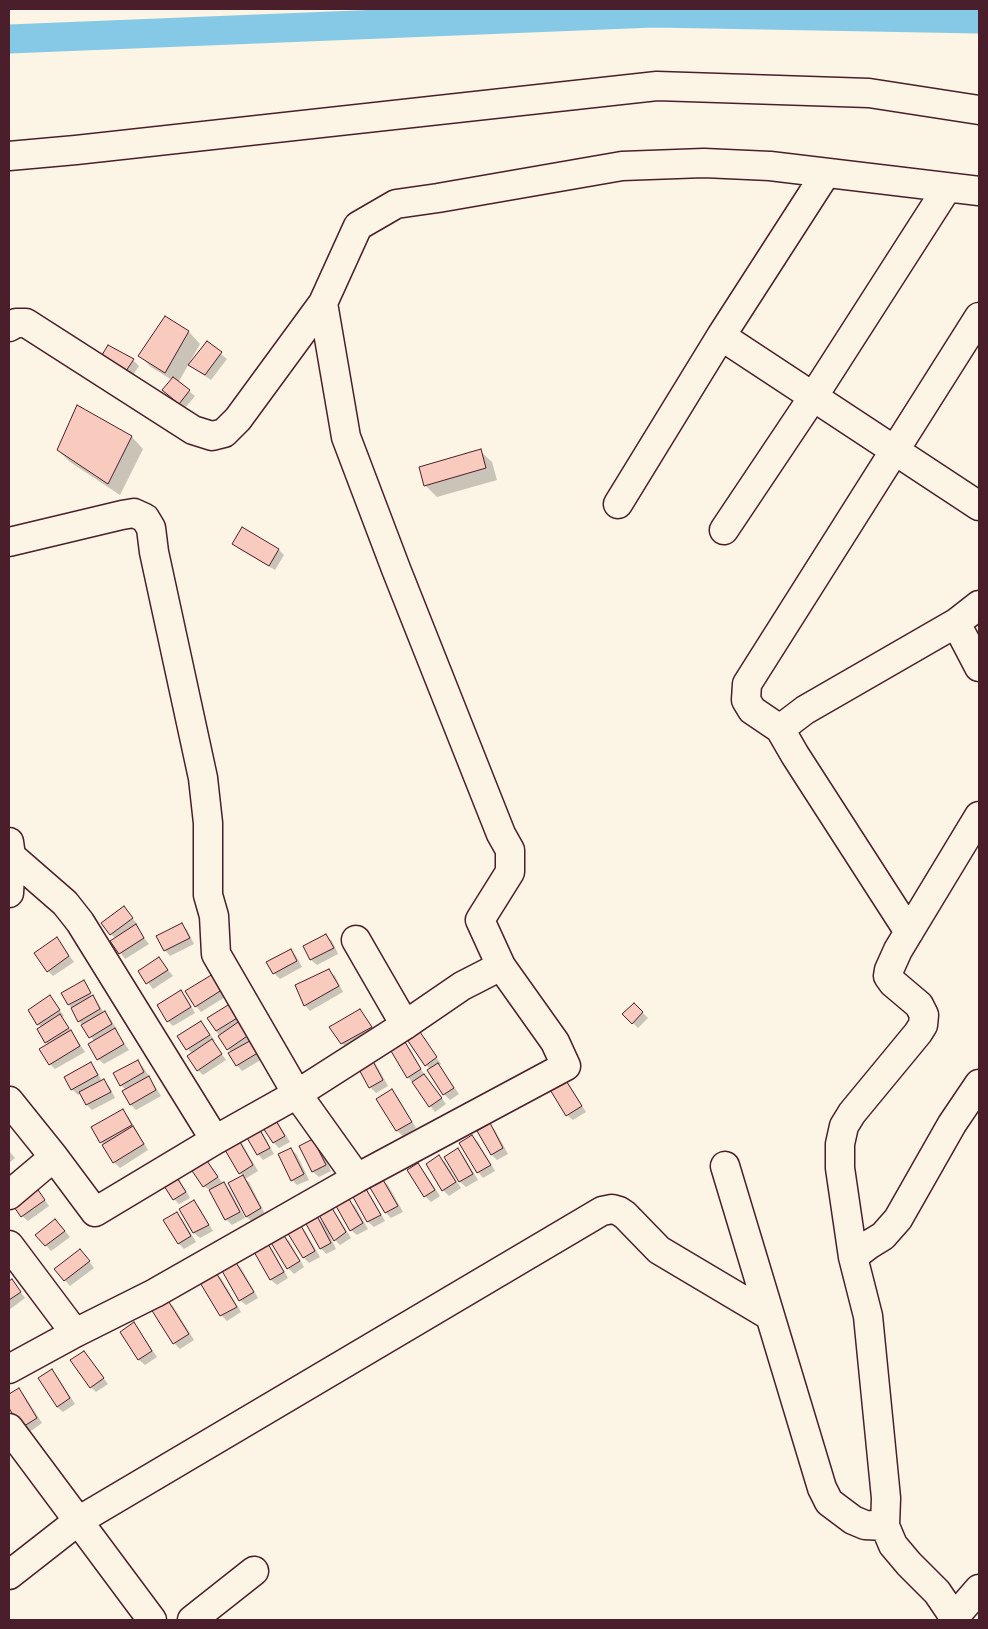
<!DOCTYPE html>
<html>
<head>
<meta charset="utf-8">
<style>
  body { margin:0 }
  #map { position:relative; width:988px; height:1629px; overflow:hidden; background:#fcf5e5; font-family:"Indie Flower",sans-serif }
  canvas { display:block }
  .frame { position:absolute; inset:0; border:10px solid #4a1f2b; pointer-events:none }
</style>
</head>
<body>
<div id="map">
<canvas width="988" height="1629"></canvas>
<div class="frame"></div>
</div>
<script>
const context = document.querySelector('canvas').getContext('2d');
context.lineJoin = 'round';
function fill(path, color) { context.fillStyle = color; context.fill(path, 'evenodd'); }
const shape = rows => new Path2D(rows.map(r => 'M' + r).join(''));
function trace(path, color, width, dash) { context.strokeStyle = color; context.lineWidth = width; context.lineCap = dash ? 'butt' : 'round'; context.setLineDash(dash || []); context.stroke(path); }
const shadow = shape([
  [165,318,189,332,200,344,178,383,195,396,185,408,169,395,172,380,151,367,140,356],
  [207,343,227,359,211,380,196,370,189,364],
  [109,346,133,360,139,366,130,379],
  [77,407,132,437,143,449,120,495,70,462,58,450],
  [480,451,492,462,497,480,437,497,425,485],
  [243,529,279,550,284,555,275,570,239,549,234,544],
  [124,907,137,924,135,926,149,944,125,959,112,942,116,939,111,934],
  [182,925,187,930,194,944,170,956,165,950],
  [326,936,332,941,338,954,317,965,311,960,305,947],
  [57,939,74,962,53,976,48,971],
  [290,950,296,956,302,967,280,979,274,973],
  [159,959,173,976,153,989,140,972],
  [329,971,335,976,343,992,310,1011,305,1005],
  [218,972,233,992,201,1012,196,1006],
  [84,982,88,986,86,986,93,999,95,998,104,1013,110,1018,117,1030,116,1031,129,1050,104,1064,98,1059,95,1042,79,1021,63,994],
  [181,992,186,997,195,1013,173,1026,168,1021],
  [50,997,64,1016,62,1017,85,1052,55,1069,50,1064,49,1045,46,1042,41,1027,38,1024],
  [232,1003,271,1054,242,1071,237,1065,232,1053,216,1031],
  [634,1004,648,1018,638,1028,624,1014],
  [360,1011,377,1033,347,1048,342,1043],
  [201,1023,206,1028,215,1041,213,1042,226,1060,203,1075,198,1070,192,1054,179,1037],
  [420,1034,441,1064,439,1065,459,1094,450,1100,444,1094,429,1070,430,1069,426,1065],
  [404,1044,410,1049,425,1076,446,1104,435,1112,408,1077],
  [369,1056,374,1061,388,1086,376,1093,370,1087,357,1062],
  [137,1061,143,1067,161,1096,136,1110,131,1105,124,1091,126,1090,121,1085],
  [91,1064,96,1070,102,1081,109,1086,115,1098,92,1110,87,1105,81,1093,78,1095,72,1089],
  [564,1080,570,1086,586,1112,573,1120,567,1115],
  [392,1091,397,1096,416,1128,403,1136,397,1131,378,1099],
  [123,1111,128,1116,148,1150,120,1168,114,1162,93,1128],
  [271,1116,277,1121,290,1142,279,1148,274,1143,261,1122],
  [255,1125,261,1130,274,1154,263,1160,258,1154],
  [489,1125,495,1130,508,1154,497,1160,492,1155],
  [236,1136,241,1142,258,1171,245,1179,249,1182,265,1214,252,1222,244,1214,244,1177,240,1173],
  [472,1136,478,1142,495,1171,483,1178,478,1172],
  [313,1141,319,1146,331,1171,319,1177,313,1172,301,1147],
  [291,1149,297,1155,309,1180,297,1185,292,1180],
  [458,1150,463,1155,478,1180,466,1187,460,1182,445,1157],
  [9,1151,15,1158,9,1163],
  [439,1157,445,1162,461,1188,449,1196,443,1190],
  [206,1159,223,1184,229,1189,245,1218,232,1225,226,1219,211,1191,204,1186],
  [418,1165,423,1170,440,1196,431,1202,425,1196,409,1170],
  [178,1177,190,1198,179,1204,174,1199],
  [382,1180,388,1185,403,1212,391,1218,386,1213,370,1187],
  [36,1188,49,1206,28,1221,22,1216],
  [366,1191,371,1196,385,1221,374,1227,368,1222,355,1197],
  [349,1201,355,1206,368,1229,357,1235,351,1230],
  [194,1202,199,1207,213,1231,200,1238,194,1233,180,1210],
  [331,1209,337,1215,351,1238,340,1245,335,1240],
  [176,1213,182,1219,196,1242,184,1249,179,1244,165,1220],
  [317,1217,325,1225,336,1249,326,1254,321,1248],
  [61,1226,70,1237,51,1251,37,1235],
  [300,1226,305,1231,320,1257,309,1263,304,1258],
  [283,1235,289,1241,304,1267,294,1274,288,1268],
  [266,1244,272,1249,288,1278,277,1285,271,1280,255,1251],
  [85,1256,94,1268,70,1286,56,1270],
  [235,1262,241,1268,258,1298,246,1305,240,1300],
  [215,1273,221,1278,241,1312,227,1321,221,1315,201,1281],
  [12,1281,25,1298,9,1310,9,1283],
  [167,1300,173,1306,194,1340,180,1349,174,1343],
  [134,1324,139,1330,157,1357,145,1365,139,1360,121,1332],
  [84,1352,108,1384,96,1392,91,1387],
  [52,1371,57,1376,75,1404,63,1412,57,1407],
  [19,1389,24,1395,42,1423,28,1433,22,1427,9,1406,9,1396]
]);
const canal = shape([
  [9,39,654,13,979,19]
]);
const building = shape([
  [165,316,189,331,165,373,138,356,165,316],
  [207,341,222,352,205,375,188,365,207,341],
  [108,345,134,359,124,374,99,360,108,345],
  [173,377,190,390,179,404,162,390,173,377],
  [77,405,132,436,108,484,57,450,77,405],
  [481,449,486,468,424,486,419,467,481,449],
  [242,527,279,549,269,566,232,544,242,527],
  [124,906,133,918,110,935,101,923,124,906],
  [182,923,190,938,164,951,156,936,182,923],
  [136,924,144,938,119,954,110,941,136,924],
  [326,934,334,948,310,960,303,946,326,934],
  [57,937,69,956,47,972,34,953,57,937],
  [291,949,297,961,273,974,266,962,291,949],
  [159,957,168,970,146,984,138,971,159,957],
  [329,969,339,986,304,1006,295,985,329,969],
  [218,971,228,986,195,1007,185,991,218,971],
  [84,980,91,993,68,1005,61,993,84,980],
  [181,990,191,1007,167,1022,157,1005,181,990],
  [50,995,60,1010,37,1025,28,1010,50,995],
  [93,995,100,1009,78,1022,71,1008,93,995],
  [233,1002,242,1015,216,1031,207,1018,233,1002],
  [634,1003,643,1012,632,1024,622,1014,634,1003],
  [360,1009,372,1027,341,1044,329,1027,360,1009],
  [105,1011,112,1024,89,1038,81,1025,105,1011],
  [60,1014,69,1028,45,1043,37,1029,60,1014],
  [244,1018,253,1032,227,1050,218,1036,244,1018],
  [201,1021,210,1035,186,1050,177,1036,201,1021],
  [115,1028,124,1044,97,1060,88,1044,115,1028],
  [71,1030,80,1046,49,1065,39,1049,71,1030],
  [420,1032,437,1057,425,1066,408,1041,420,1032],
  [259,1036,266,1048,236,1066,228,1053,259,1036],
  [212,1039,222,1054,197,1071,187,1056,212,1039],
  [405,1042,421,1069,407,1078,391,1051,405,1042],
  [369,1054,383,1080,369,1088,355,1062,369,1054],
  [138,1060,144,1072,120,1086,113,1073,138,1060],
  [91,1062,98,1075,71,1090,64,1077,91,1062],
  [438,1063,454,1088,443,1095,427,1070,438,1063],
  [424,1074,442,1098,429,1107,412,1082,424,1074],
  [149,1076,156,1090,130,1105,122,1091,149,1076],
  [104,1079,111,1092,86,1105,79,1092,104,1079],
  [565,1079,582,1106,566,1116,549,1088,565,1079],
  [392,1089,412,1122,396,1131,376,1099,392,1089],
  [123,1109,132,1125,100,1143,91,1127,123,1109],
  [272,1114,285,1136,273,1143,259,1122,272,1114],
  [256,1123,270,1148,257,1155,243,1131,256,1123],
  [490,1123,503,1148,491,1155,477,1131,490,1123],
  [133,1126,144,1144,113,1163,102,1145,133,1126],
  [236,1135,253,1165,239,1174,221,1143,236,1135],
  [472,1135,491,1165,477,1173,459,1143,472,1135],
  [313,1139,326,1165,312,1172,299,1146,313,1139],
  [291,1148,304,1174,291,1181,278,1154,291,1148],
  [458,1148,473,1174,459,1182,444,1157,458,1148],
  [201,1152,218,1177,203,1187,186,1162,201,1152],
  [439,1155,456,1182,442,1191,426,1164,439,1155],
  [418,1163,435,1190,424,1197,407,1170,418,1163],
  [172,1170,186,1192,173,1200,159,1178,172,1170],
  [243,1175,261,1208,246,1217,228,1183,243,1175],
  [382,1178,398,1206,385,1213,369,1186,382,1178],
  [224,1182,240,1212,225,1220,209,1190,224,1182],
  [36,1187,45,1200,21,1217,12,1204,36,1187],
  [366,1189,381,1215,367,1222,353,1197,366,1189],
  [349,1199,363,1223,350,1231,336,1206,349,1199],
  [194,1200,209,1225,193,1233,179,1209,194,1200],
  [332,1208,346,1232,334,1241,319,1215,332,1208],
  [177,1212,191,1236,178,1244,163,1220,177,1212],
  [317,1216,331,1243,320,1249,305,1222,317,1216],
  [55,1219,65,1231,45,1246,35,1235,55,1219],
  [300,1224,315,1251,303,1258,287,1232,300,1224],
  [283,1234,300,1261,287,1269,270,1241,283,1234],
  [267,1242,284,1272,270,1280,253,1250,267,1242],
  [80,1249,90,1261,64,1281,54,1269,80,1249],
  [235,1261,254,1292,239,1301,221,1269,235,1261],
  [215,1271,237,1307,220,1316,199,1281,215,1271],
  [12,1279,21,1292,9,1300,9,1281,12,1279],
  [167,1299,189,1334,173,1344,151,1309,167,1299],
  [134,1322,152,1351,138,1360,120,1332,134,1322],
  [84,1351,104,1378,90,1388,70,1360,84,1351],
  [52,1369,70,1398,57,1407,38,1378,52,1369],
  [19,1388,37,1418,21,1428,9,1408,9,1394,19,1388]
]);
const street = shape([
  [9,156,76,150,657,86,869,93,979,110],
  [9,327,16,323,26,323,193,430,212,436,224,433,238,419,323,303,358,226,396,204,438,198,622,166,704,163,770,166,979,191],
  [721,336,979,506],
  [618,504,721,336,826,173],
  [724,530,813,397,947,188],
  [9,542,122,515,134,513,145,518,151,528,154,552,203,778,208,823,208,895,214,916,216,954,297,1094,357,1178],
  [956,623,979,667],
  [780,729,752,710,746,700,747,684,979,317],
  [11,856,65,903,80,922,215,1140],
  [9,893,11,856,9,842],
  [909,932,795,755,780,729,805,710,956,623,979,605],
  [356,940,405,1025],
  [9,1101,54,1157,95,1212,215,1140,297,1094,405,1025,462,986,501,966],
  [725,1166,822,1488,829,1502,853,1520,865,1525,885,1526],
  [9,1195,54,1157],
  [9,1245,75,1333],
  [853,1257,870,1244,883,1236,898,1219,952,1124,979,1084],
  [9,1369,75,1333,155,1293,357,1178,566,1066,555,1042,501,966,480,920,510,872,510,850,501,834,396,569,346,437,323,303],
  [9,1428,152,1620],
  [9,1575,78,1521,602,1211,612,1209,619,1211,625,1215,659,1250,770,1316],
  [954,1617,937,1592,909,1564,893,1545,885,1526,886,1498,868,1316,853,1257,840,1168,840,1144,844,1126,852,1113,918,1033,923,1025,924,1015,919,1005,893,983,888,976,889,970,898,950,979,816],
  [192,1620,254,1571],
  [952,1620,979,1589]
]);
fill(shadow, '#0003');
trace(canal, '#86c9e7', 29);
fill(building, '#f9cabe');
trace(building, '#4a1f2b', 1);
trace(street, '#4a1f2b', 31);
trace(street, '#fcf5e5', 28);
</script>
</body>
</html>
